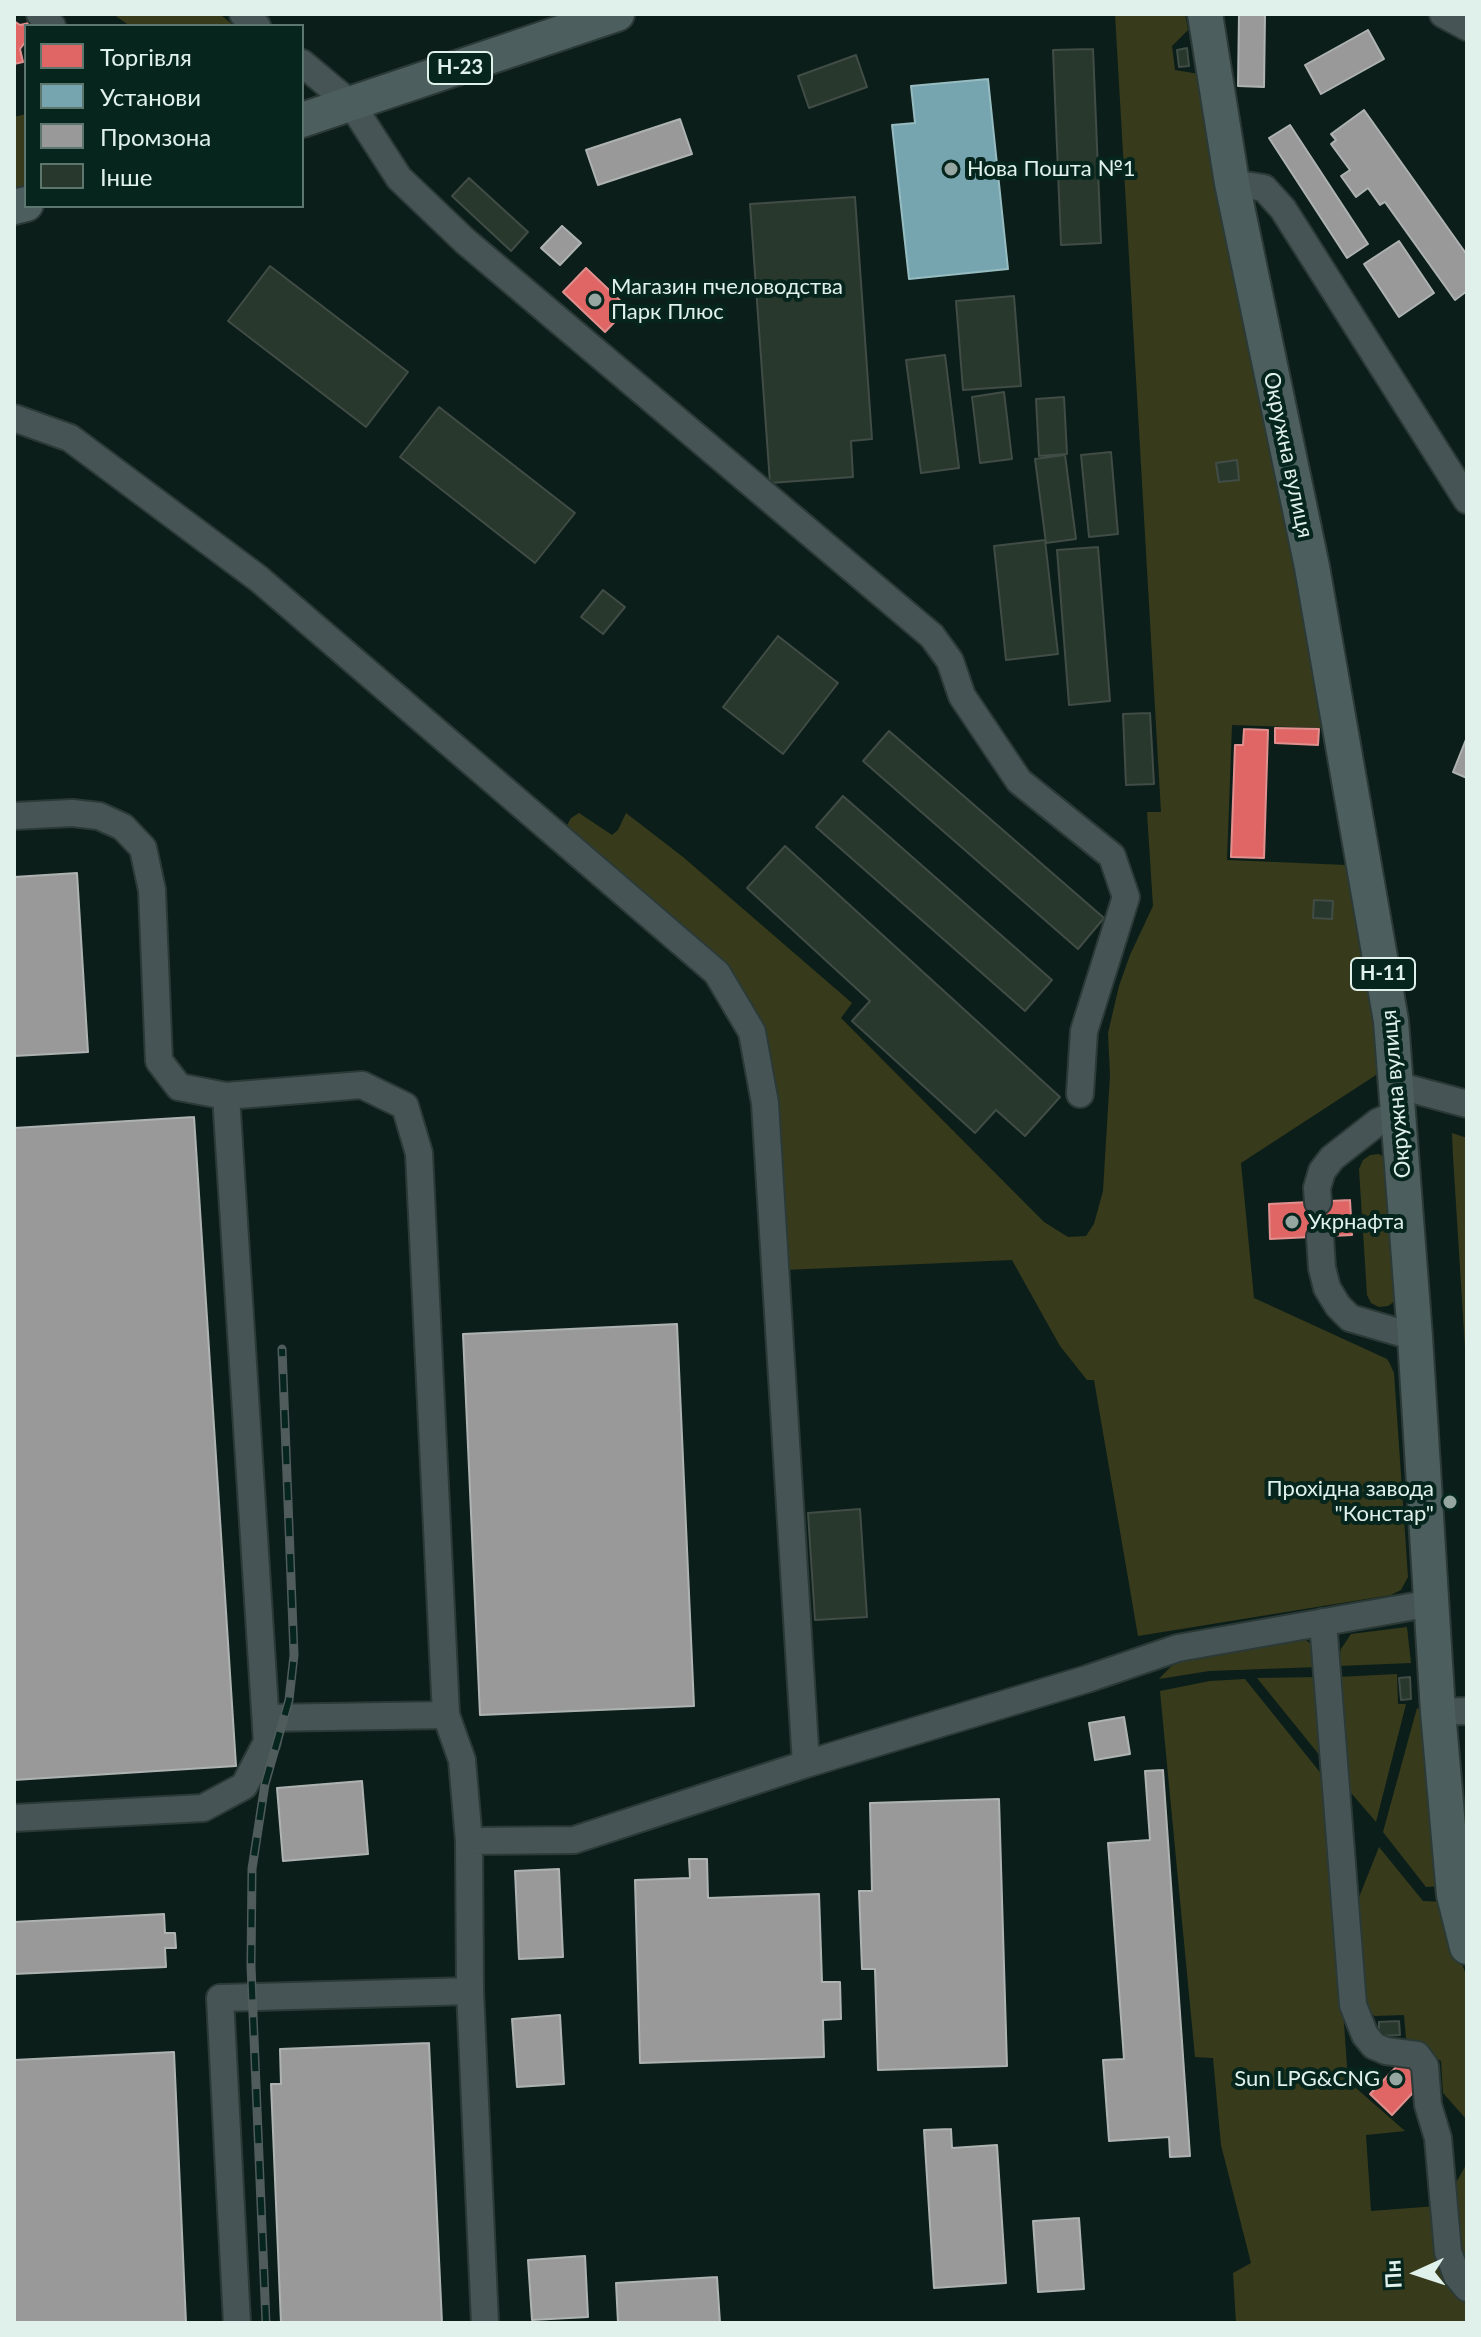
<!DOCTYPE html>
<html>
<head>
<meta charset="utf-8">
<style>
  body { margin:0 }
  #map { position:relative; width:1481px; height:2337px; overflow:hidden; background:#0c1e1a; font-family:Lato,sans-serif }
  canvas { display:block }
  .frame { position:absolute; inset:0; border:16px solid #e0f1eb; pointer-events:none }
  .legend { position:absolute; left:24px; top:24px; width:280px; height:184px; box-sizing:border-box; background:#05251d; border:2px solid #5d776f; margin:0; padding:10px 14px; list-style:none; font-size:24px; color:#e0f1eb }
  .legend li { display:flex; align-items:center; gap:16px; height:40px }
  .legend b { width:40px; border:2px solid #5d776f }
  .north { position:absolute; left:1377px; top:2233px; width:80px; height:80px; -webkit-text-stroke:6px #05251d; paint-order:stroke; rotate:267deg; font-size:22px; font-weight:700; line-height:32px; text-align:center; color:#e0f1eb }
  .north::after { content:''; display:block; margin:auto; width:28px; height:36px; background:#e0f1eb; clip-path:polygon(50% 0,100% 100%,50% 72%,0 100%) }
</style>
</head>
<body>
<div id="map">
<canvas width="1481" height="2337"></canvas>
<div class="frame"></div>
<ul class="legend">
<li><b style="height:22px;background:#e06666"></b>Торгівля</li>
<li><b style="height:22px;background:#76a5af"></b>Установи</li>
<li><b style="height:22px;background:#999"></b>Промзона</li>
<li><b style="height:22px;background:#28382d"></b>Інше</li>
</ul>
<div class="north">Пн</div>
</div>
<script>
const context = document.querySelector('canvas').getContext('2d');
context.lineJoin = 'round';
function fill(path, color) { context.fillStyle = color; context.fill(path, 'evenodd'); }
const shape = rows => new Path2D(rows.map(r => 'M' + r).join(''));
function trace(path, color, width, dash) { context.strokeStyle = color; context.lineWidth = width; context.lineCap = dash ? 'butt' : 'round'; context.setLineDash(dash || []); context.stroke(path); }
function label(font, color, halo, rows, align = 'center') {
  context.font = font + ' Lato,sans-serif'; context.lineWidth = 8; context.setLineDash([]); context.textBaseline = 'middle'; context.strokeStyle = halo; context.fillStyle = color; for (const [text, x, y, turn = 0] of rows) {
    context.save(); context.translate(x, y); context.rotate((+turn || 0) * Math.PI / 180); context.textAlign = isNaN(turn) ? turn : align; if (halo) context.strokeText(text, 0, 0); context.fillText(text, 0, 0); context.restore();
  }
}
const green = shape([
  [113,14,220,14,234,26,130,26],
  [1115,14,1185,14,1188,30,1172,46,1175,70,1199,74,1294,568,1321,728,1232,725,1227,860,1346,865,1368,980,1378,1054,1379,1066,1376,1075,1241,1163,1254,1298,1387,1359,1390,1364,1394,1373,1408,1577,1401,1590,1391,1595,1138,1636,1094,1380,1087,1380,1060,1346,1012,1260,785,1270,775,1098,766,1031,727,971,565,829,571,818,579,813,612,835,618,830,626,813,683,857,852,1003,841,1018,1044,1222,1068,1237,1086,1236,1094,1224,1103,1191,1110,1075,1108,1033,1119,986,1130,955,1153,906,1147,812,1161,812],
  [26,114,26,188,14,192,14,117],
  [1452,1133,1467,1138,1467,1380,1453,1156],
  [1379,1154,1386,1158,1395,1301,1388,1306,1379,1307,1371,1303,1367,1295,1359,1169,1363,1160,1370,1155],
  [1407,1627,1411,1663,1338,1666,1341,1649,1351,1634],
  [1303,1638,1316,1648,1318,1667,1209,1671,1159,1679,1179,1658],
  [1397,1674,1398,1704,1406,1704,1376,1822,1346,1787,1338,1677],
  [1319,1677,1325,1762,1257,1678],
  [1245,1679,1327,1781,1348,2081,1405,2131,1366,2135,1371,2211,1437,2206,1467,2298,1467,2323,1236,2323,1233,2273,1251,2263,1221,2145,1213,2058,1195,2057,1160,1691,1210,1681],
  [1417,1708,1427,1714,1444,1886,1426,1887,1383,1832],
  [1379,1847,1423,1901,1446,1902,1455,1945,1467,1977,1467,2120,1443,2093,1441,2061,1406,2038,1404,2015,1375,2016,1368,2012,1362,2003,1354,1910],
  [1467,2163,1467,2275,1456,2253,1451,2192]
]);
const shops = shape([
  [14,21,20,25,29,23,30,26,26,26,26,41,20,49,23,62,14,64,14,21],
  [586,268,628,308,605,332,563,292,586,268],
  [1275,728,1319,729,1318,745,1275,743,1275,728],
  [1244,729,1268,730,1264,858,1231,857,1235,745,1243,745,1244,729],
  [1350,1200,1352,1235,1270,1239,1269,1204,1350,1200],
  [1402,2061,1423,2082,1392,2115,1370,2094,1402,2061]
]);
const public = shape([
  [988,79,1008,269,909,279,892,125,915,123,911,86,988,79]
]);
const industry = shape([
  [1239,14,1265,14,1264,87,1238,86,1239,14],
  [1368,30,1384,59,1321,94,1305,65,1368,30],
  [1364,110,1467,255,1467,291,1455,300,1385,202,1380,205,1368,188,1356,197,1341,176,1350,170,1331,144,1336,140,1331,134,1364,110],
  [680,119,692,154,598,185,586,150,680,119],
  [1290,125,1368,244,1347,258,1269,138,1290,125],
  [562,226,581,243,560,265,541,248,562,226],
  [1399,241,1434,293,1399,317,1364,264,1399,241],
  [1467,737,1467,778,1453,772,1467,737],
  [77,873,88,1052,14,1056,14,877,77,873],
  [194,1117,236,1766,14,1780,14,1128,194,1117],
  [677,1324,694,1706,480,1715,463,1334,677,1324],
  [1124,1717,1130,1754,1095,1760,1089,1723,1124,1717],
  [1163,1770,1190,2156,1170,2157,1169,2137,1109,2141,1103,2060,1124,2059,1108,1843,1150,1840,1145,1771,1163,1770],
  [362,1781,368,1854,283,1861,277,1788,362,1781],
  [999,1799,1007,2066,878,2070,875,1969,862,1969,859,1891,872,1891,870,1803,999,1799],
  [689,1859,707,1859,708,1898,819,1894,822,1982,840,1982,841,2019,823,2020,824,2057,640,2063,635,1880,690,1878,689,1859],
  [559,1869,563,1957,519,1959,515,1871,559,1869],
  [164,1914,165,1933,175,1933,176,1948,165,1948,166,1967,14,1974,14,1922,164,1914],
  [560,2015,564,2084,517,2087,512,2019,560,2015],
  [429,2043,442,2323,281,2323,271,2084,281,2084,280,2049,429,2043],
  [174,2052,186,2323,14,2323,14,2060,174,2052],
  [951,2129,952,2148,997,2145,1006,2283,934,2288,924,2130,951,2129],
  [1079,2218,1084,2289,1038,2292,1033,2221,1079,2218],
  [585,2256,588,2317,532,2320,528,2260,585,2256],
  [717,2277,720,2323,618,2323,616,2283,717,2277]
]);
const building = shape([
  [1187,48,1189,66,1179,67,1177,50,1187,48],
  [1093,49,1101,243,1061,245,1053,50,1093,49],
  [856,55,867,87,809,108,798,76,856,55],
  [469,178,528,232,511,251,452,196,469,178],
  [855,197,872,439,851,441,853,477,770,483,750,204,855,197],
  [270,266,408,372,366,427,228,321,270,266],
  [1014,296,1021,386,963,390,956,301,1014,296],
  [945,355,959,468,921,473,906,360,945,355],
  [1004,392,1012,459,980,463,972,397,1004,392],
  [1064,397,1067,454,1039,456,1036,399,1064,397],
  [439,407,575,513,535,563,400,457,439,407],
  [1111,452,1118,534,1089,537,1081,455,1111,452],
  [1065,455,1076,539,1046,543,1035,459,1065,455],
  [1237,460,1239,480,1219,482,1216,463,1237,460],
  [1045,540,1058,654,1006,660,994,546,1045,540],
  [1098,547,1110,701,1069,705,1057,550,1098,547],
  [603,590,625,607,603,634,581,617,603,590],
  [778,636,838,683,783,754,723,707,778,636],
  [1150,713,1154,784,1126,785,1123,714,1150,713],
  [889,731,1104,918,1078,949,863,761,889,731],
  [843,796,1052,980,1025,1011,816,827,843,796],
  [785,846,1060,1097,1025,1136,996,1110,975,1133,852,1021,870,1001,747,888,785,846],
  [1314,900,1333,901,1332,919,1313,918,1314,900],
  [860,1509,867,1617,815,1620,808,1513,860,1509],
  [1410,1677,1411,1699,1401,1700,1399,1678,1410,1677],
  [1399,2021,1400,2035,1379,2036,1379,2022,1399,2021]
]);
const minor = shape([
  [40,14,52,26],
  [243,14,257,26],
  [1443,14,1467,27],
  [302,63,352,105,399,178,465,241,932,636,950,661,962,696,1019,781,1112,856,1126,897,1084,1031,1080,1094],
  [1232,183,1264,188,1283,209,1467,500],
  [14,418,70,438,259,579,717,973,752,1032,765,1103,806,1764],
  [14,816,72,813,99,816,123,827,143,848,152,890,159,1061,179,1087,226,1096,362,1085,405,1106,419,1153,446,1715,266,1718],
  [1396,1085,1467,1104],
  [1318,1202,1317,1188,1322,1171,1332,1158,1378,1122,1399,1113],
  [1320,1237,1322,1268,1327,1288,1338,1306,1350,1318,1415,1337],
  [1323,1622,1353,2005,1365,2035,1374,2046,1386,2051,1417,2055,1425,2066,1428,2105,1438,2138,1448,2252,1457,2276,1467,2288],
  [1438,1712,1467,1711],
  [446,1715,462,1760,469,1841,470,1991,485,2323],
  [14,1818,203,1808,244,1786,267,1742,226,1096],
  [469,1841,574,1840,806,1764,1087,1679,1178,1648,1432,1603],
  [237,2323,220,1998,470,1991]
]);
const major = shape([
  [1205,14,1232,183,1312,567,1391,1021,1415,1337,1438,1712,1454,1895,1467,1947],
  [302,120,617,14],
  [14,207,26,204]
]);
const rail = shape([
  [266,2323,251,1966,252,1869,265,1784,289,1700,294,1655,282,1349]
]);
const markers = [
  [951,169,8,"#96a7a2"],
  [595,300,8,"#96a7a2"],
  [1292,1222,8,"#96a7a2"],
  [1450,1502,8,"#96a7a2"],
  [1396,2079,8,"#96a7a2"]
];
const shields = [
  [460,68,64],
  [1383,974,64]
];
const shieldNames = [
  ["Н-23",460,68],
  ["Н-11",1383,974]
];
const poiNames = [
  ["Нова Пошта №1",967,169],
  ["Магазин пчеловодства",611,287],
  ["Парк Плюс",611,312],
  ["Укрнафта",1308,1222],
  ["Прохідна завода",1434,1489,"right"],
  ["\"Констар\"",1434,1514,"right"],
  ["Sun LPG&CNG",1380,2079,"right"]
];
const streetNames = [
  ["Окружна вулиця",1288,455,78],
  ["Окружна вулиця",1396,1094,-95]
];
fill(green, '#383b1b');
fill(shops, '#e06666');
trace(shops, '#e0908e', 2);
fill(public, '#76a5af');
trace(public, '#96bcc1', 2);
fill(industry, '#999');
trace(industry, '#aeb3b2', 2);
fill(building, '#28382d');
trace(building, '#404c45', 2);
trace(minor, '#2b3a36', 30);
trace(major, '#2b3a36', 38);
trace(minor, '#475455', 26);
trace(major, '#4c5e5e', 34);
trace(rail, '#4f5c5b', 9);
trace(rail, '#05251d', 6, [18]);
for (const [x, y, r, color] of markers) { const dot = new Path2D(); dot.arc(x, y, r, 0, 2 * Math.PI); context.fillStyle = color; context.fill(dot); trace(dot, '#05251d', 3); }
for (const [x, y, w] of shields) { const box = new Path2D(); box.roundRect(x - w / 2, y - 16, w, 32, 6); context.fillStyle = '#05251d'; context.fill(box); trace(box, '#e0f1eb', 2); }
label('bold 20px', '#e0f1eb', null, shieldNames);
label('22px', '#e0f1eb', '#05251d', poiNames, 'left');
label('22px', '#e0f1eb', '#05251d', streetNames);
</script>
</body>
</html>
